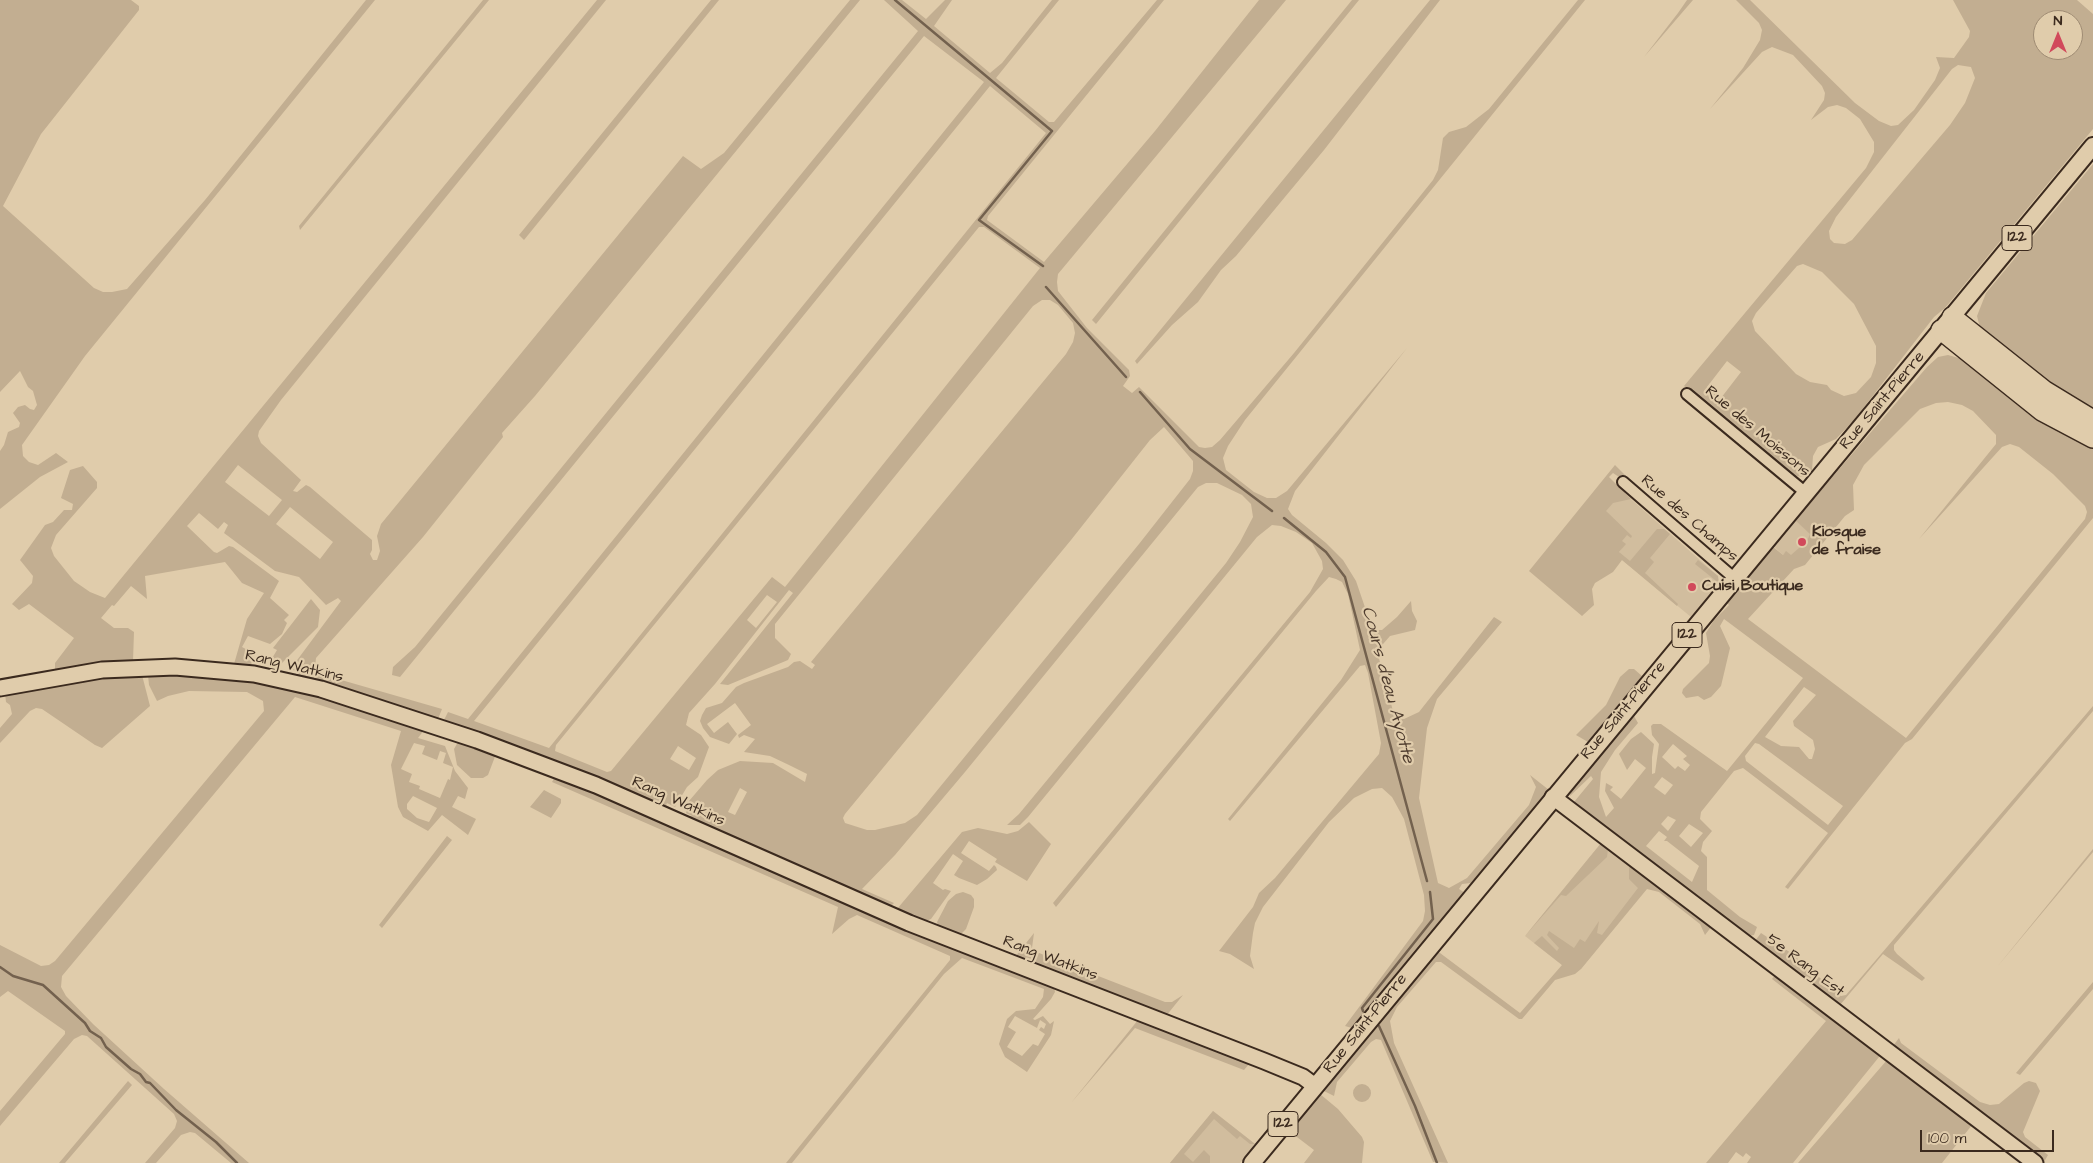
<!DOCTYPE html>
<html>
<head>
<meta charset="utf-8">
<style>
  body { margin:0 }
  #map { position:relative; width:2093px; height:1163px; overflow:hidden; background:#e0ccab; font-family:"Architects Daughter",sans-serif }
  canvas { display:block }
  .north { position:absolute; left:2033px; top:10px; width:50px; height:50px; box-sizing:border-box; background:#e0ccab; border:1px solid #9e8b73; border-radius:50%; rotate:0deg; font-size:14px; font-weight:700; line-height:20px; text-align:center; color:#3b2a1e }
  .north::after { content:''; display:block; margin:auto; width:18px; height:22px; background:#d1495b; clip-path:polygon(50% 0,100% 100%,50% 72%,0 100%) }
  .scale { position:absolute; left:1920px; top:1130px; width:134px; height:22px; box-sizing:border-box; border:2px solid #3b2a1e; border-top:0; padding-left:6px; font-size:15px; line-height:18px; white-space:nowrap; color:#3b2a1e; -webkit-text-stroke:4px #e0ccab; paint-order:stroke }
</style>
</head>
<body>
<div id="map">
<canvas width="2093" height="1163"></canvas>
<div class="north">N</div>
<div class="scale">100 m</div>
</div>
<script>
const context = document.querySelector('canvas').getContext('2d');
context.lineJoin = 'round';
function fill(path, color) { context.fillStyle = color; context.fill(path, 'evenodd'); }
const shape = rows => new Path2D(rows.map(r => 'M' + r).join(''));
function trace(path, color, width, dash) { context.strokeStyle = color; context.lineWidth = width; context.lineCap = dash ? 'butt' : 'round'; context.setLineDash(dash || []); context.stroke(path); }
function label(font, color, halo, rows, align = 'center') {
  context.font = font + ' "Architects Daughter",sans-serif'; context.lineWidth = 4.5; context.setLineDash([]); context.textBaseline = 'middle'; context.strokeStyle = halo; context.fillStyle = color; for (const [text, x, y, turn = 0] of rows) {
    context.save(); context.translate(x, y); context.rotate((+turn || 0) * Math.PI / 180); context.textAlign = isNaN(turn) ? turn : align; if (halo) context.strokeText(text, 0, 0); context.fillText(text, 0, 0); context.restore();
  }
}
const built = shape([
  [1606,477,1718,576,1718,586,1691,617,1622,560,1619,552,1622,548,1606,533],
  [1793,518,1815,537,1795,559,1786,552,1783,555,1771,544],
  [1602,842,1652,881,1581,969,1562,965,1525,936],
  [1213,1111,1255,1144,1240,1163,1170,1163]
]);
const green = shape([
  [0,0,131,0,139,6,139,10,41,134,3,206,94,288,103,292,112,292,127,289,205,200,366,0,375,0,85,356,22,445,23,456,29,462,38,465,56,453,68,462,40,477,0,509,0,451,4,445,8,432,19,427,20,423,13,413,18,407,25,405,30,409,34,410,37,405,33,391,28,387,20,371,0,392],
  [483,0,489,0,300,230,299,226],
  [597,0,606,0,281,400,259,431,258,436,261,443,301,480,293,491,297,492,306,485,310,487,372,540,372,550,370,554,373,560,377,560,380,551,377,536,381,524,683,156,701,169,724,153,850,0,860,0,535,396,502,433,503,437,423,537,316,658,315,668,324,675,442,709,438,719,345,689,297,676,300,671,292,670,295,663,341,601,338,598,326,605,299,577,275,571,224,533,228,525,224,522,218,529,199,513,187,526,214,552,217,553,229,546,233,547,279,581,270,598,289,615,284,620,287,623,282,634,270,644,248,636,242,647,253,653,251,667,234,664,247,619,264,593,242,583,225,562,145,576,147,599,131,586,114,606,112,605,101,618,114,628,128,628,134,632,133,661,55,671,55,663,74,638,29,604,19,610,12,604,32,583,33,576,20,560,45,525,53,522,64,510,72,510,73,504,61,498,70,470,83,466,97,482,97,488,56,535,51,548,54,556,74,581,90,592,105,598],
  [238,465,282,500,269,516,225,482],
  [290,507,333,542,320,559,276,524],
  [711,0,719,0,524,240,519,235],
  [884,0,902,0,926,19,945,0,952,0,934,26,990,73,1002,63,1052,0,1059,0,996,78,1049,122,1054,122,1157,0,1164,0,988,216,987,220,1044,262,1155,131,1259,0,1286,0,1058,274,1057,282,1058,291,1087,328,1129,370,1130,376,1123,386,1132,393,1139,387,1199,447,1205,448,1212,447,1220,440,1294,353,1433,180,1438,170,1443,138,1449,132,1466,127,1489,109,1578,0,1585,0,1245,420,1228,446,1223,458,1226,470,1254,492,1267,498,1276,498,1287,491,1407,348,1295,491,1288,509,1292,515,1326,543,1343,560,1356,581,1371,625,1375,630,1382,630,1397,617,1411,601,1412,611,1417,621,1415,630,1390,636,1377,651,1393,711,1399,718,1404,719,1419,712,1494,617,1502,622,1437,699,1427,728,1419,798,1438,883,1449,888,1467,878,1529,805,1536,787,1530,775,1549,790,1471,883,1462,884,1459,889,1465,893,1352,1028,1345,1026,1423,921,1425,911,1424,895,1404,819,1392,797,1382,788,1372,789,1354,798,1329,822,1263,907,1255,923,1253,933,1250,956,1254,969,1230,954,1219,951,1253,907,1259,893,1275,878,1379,754,1381,743,1368,673,1365,665,1360,666,1230,821,1228,819,1341,680,1360,650,1348,594,1342,582,1336,579,1329,577,1316,591,1056,907,1053,903,1310,592,1323,569,1322,561,1312,543,1296,532,1281,526,1272,525,1257,537,1028,817,1020,825,1007,825,1019,814,1149,657,1226,563,1240,542,1253,517,1251,504,1242,495,1217,483,1206,483,1198,487,965,772,895,855,862,889,894,903,891,906,690,818,688,816,692,816,686,813,689,801,707,780,718,770,740,761,773,763,805,782,807,774,789,765,770,756,744,752,755,739,744,735,739,738,738,735,751,725,735,703,707,724,714,733,728,722,737,734,729,744,710,737,703,728,700,721,702,715,706,708,722,703,736,687,744,683,788,667,794,662,800,661,812,669,815,665,811,662,1066,354,1073,342,1075,333,1073,323,1058,305,1050,300,1042,300,1033,306,775,624,775,638,791,654,788,660,728,685,720,684,793,593,789,590,715,684,689,713,686,725,701,735,709,747,698,777,687,787,675,807,667,803,666,805,671,808,669,809,604,780,444,720,448,712,468,719,984,82,924,36,400,677,392,675,393,667,415,647,918,31],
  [990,86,1046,133,549,748,474,721],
  [979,227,984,227,1040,268,785,587,772,577,611,771,607,772,555,751,556,745],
  [1164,427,1193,461,1193,471,1190,479,1139,544,917,815,905,823,875,830,867,830,845,823,843,818,845,814,1071,540,1150,440],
  [767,595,777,602,756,628,747,620],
  [678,746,696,758,689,770,670,759],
  [740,788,747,792,735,815,728,812],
  [1352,0,1359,0,1096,324,1092,320],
  [1430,0,1440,0,1324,150,1236,256,1221,270,1198,302,1172,325,1137,364,1135,361],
  [1687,0,1693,0,1644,57,1678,13],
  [1736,0,1750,0,1855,103,1879,121,1891,126,1898,125,1914,110,1935,80,1940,68,1936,57,1954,58,1969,37,1970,31,1953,0,2077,0,2093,14,2093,129,1945,308,1934,317,1854,420,1836,439,1818,447,1813,456,1812,470,1803,477,1797,476,1684,386,1866,168,1874,152,1874,142,1860,119,1846,108,1837,105,1828,107,1811,120,1824,100,1825,93,1822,86,1793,55,1772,47,1762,52,1710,109,1743,68,1760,40,1762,30,1759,23],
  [2043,20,2073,20,2073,50,2043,50],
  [1958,65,1971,67,1975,78,1965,103,1950,125,1852,240,1845,244,1834,243,1830,239,1829,231,1836,217,1952,69],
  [1803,264,1822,272,1854,304,1876,346,1876,363,1871,377,1856,393,1844,396,1831,390,1827,385,1810,382,1796,374,1755,331,1752,321,1756,313,1797,266],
  [1727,361,1741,372,1721,398,1707,387],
  [2093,164,2093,411,2068,398,1980,328,1977,316,1986,293],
  [1948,355,1962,359,2039,417,2093,448,2093,518,1912,739,1905,743,1788,889,1785,887,1828,833,1743,768,1734,771,1701,812,1700,819,1712,831,1703,842,1701,851,1707,857,1707,890,1740,917,1757,927,1754,935,1748,936,1574,802,1593,779,1591,776,1570,796,1571,791,1630,716,1634,716,1638,723,1615,750,1601,772,1599,797,1606,817,1614,808,1605,791,1606,783,1613,787,1610,790,1621,799,1646,768,1635,759,1627,770,1619,754,1631,739,1641,732,1654,744,1652,757,1652,774,1655,773,1659,744,1652,735,1651,726,1653,724,1661,724,1727,771,1803,678,1724,619,1720,626,1730,648,1721,686,1711,697,1704,700,1698,696,1686,698,1682,693,1683,689,1709,663,1710,656,1706,633,1714,620,1729,605,1726,602,1772,546,1783,555,1786,551,1791,555,1807,541,1810,534,1796,521,1797,518,1927,367,1938,357],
  [1948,402,1962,405,1973,411,1996,435,1996,444,1919,539,2002,447,2010,444,2019,447,2053,474,2085,506,2087,512,2085,519,1906,738,1748,619,1794,569,1805,565,1845,516,1854,510,1853,485,1864,465,1920,409,1936,403],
  [1804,687,1816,695,1793,721,1794,726,1813,740,1815,749,1812,759,1809,759,1799,747,1781,746,1765,737],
  [1755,743,1759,744,1843,806,1828,825,1746,761,1745,756],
  [1673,744,1687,756,1683,759,1690,765,1685,771,1678,766,1675,769,1662,757],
  [1662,777,1673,785,1665,795,1654,787],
  [1668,816,1676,820,1668,831,1661,824],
  [1689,824,1703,833,1691,847,1679,836],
  [1659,831,1667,837,1664,841,1667,841,1699,866,1692,882,1646,846],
  [1615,465,1627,477,1619,477,1613,473,1609,477,1631,499,1613,503,1606,511,1632,536,1631,538,1627,535,1622,541,1626,544,1619,552,1630,561,1657,529,1664,529,1670,534,1650,558,1654,562,1645,573,1678,604,1677,606,1622,560,1613,572,1595,583,1592,589,1594,605,1582,616,1529,571],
  [1698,560,1718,576,1719,583,1711,593,1707,589,1715,580,1695,564],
  [311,599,320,610,318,627,278,667,268,665,277,650,273,648],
  [1629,669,1634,669,1642,676,1588,742,1576,735,1606,705,1620,677],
  [142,675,150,706,102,748,95,745,42,709,36,708,30,711,0,743,0,728,12,714,10,705,6,702,5,693,110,676],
  [148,675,178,675,253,681,325,697,424,730,418,738,445,746,455,771,468,788,465,799,458,796,452,807,476,819,468,835,442,815,428,831,403,817,398,807,391,765,401,731,295,697,62,976,61,987,66,996,93,1024,164,1089,249,1163,231,1163,195,1133,190,1132,181,1135,156,1163,145,1163,175,1128,177,1121,174,1114,87,1036,82,1035,74,1039,0,1126,0,1111,65,1034,65,1031,8,991,0,997,0,945,41,966,49,965,55,961,264,711,263,701,247,692,189,691,168,696,157,701,149,685],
  [414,743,425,746,422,754,437,760,440,751,446,753,443,763,453,767,450,780,448,779,440,798,419,789,420,786,409,782,412,774,401,769],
  [413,796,437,808,429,822,417,818,407,809,407,804],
  [2093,706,2093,711,1894,945,1894,950,1897,954,1925,978,1922,981,1883,954,1840,1005,1755,941,1761,933,1791,953,1841,996,1846,995],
  [462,741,496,754,488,775,483,778,471,778,457,765,454,749,458,742],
  [555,777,1054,987,1055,992,1051,999,1033,1019,1035,1020,1043,1016,1050,1024,1054,1021,1051,1035,1027,1072,1005,1057,999,1044,1007,1019,1016,1011,1035,1009,1043,997,1044,989,962,958,944,974,792,1163,786,1163,950,960,950,956,857,915,849,919,832,934,838,907,552,782],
  [1015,1016,1037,1028,1040,1020,1046,1024,1044,1029,1041,1027,1039,1030,1045,1034,1038,1046,1033,1044,1022,1056,1007,1047,1016,1032,1008,1027],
  [544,790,561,799,561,803,551,818,530,807],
  [1029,822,1051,844,1027,881,995,862,997,859,969,841,961,853,989,871,994,865,996,867,997,870,987,879,977,885,959,878,954,875,963,861,953,854,933,883,943,890,945,889,951,891,931,919,926,921,897,909,962,832,978,828,1007,834,1018,831],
  [447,836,452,840,382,928,379,925],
  [1602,842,1608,849,1607,857,1566,896,1561,895,1525,936],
  [2093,849,2093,852,1997,967],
  [1629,867,1637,870,1712,926,1705,935,1700,924,1659,892,1647,889,1581,969,1575,974,1555,980,1522,1019,1519,1019,1441,962,1436,962,1397,1007,1390,1021,1394,1043,1448,1163,1433,1162,1381,1040,1376,1039,1371,1042,1337,1082,1334,1096,1324,1091,1323,1089,1436,950,1520,1013,1562,965,1534,943,1542,936,1557,951,1559,948,1547,935,1549,931,1574,948,1580,939,1585,942,1599,921,1597,933,1602,935,1638,888,1629,879],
  [963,892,971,895,974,899,974,907,966,929,960,935,938,926,937,922,948,901,956,894],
  [1034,933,1032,948,1034,951,1165,1002,1172,1002,1183,995,1166,1016,1015,957],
  [1776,974,1879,1053,1879,1057,1793,1163,1747,1163,1751,1157,1746,1153,1743,1157,1736,1152,1728,1163,1706,1163,1826,1021,1772,979],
  [2093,982,2093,989,2020,1075,2016,1073],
  [1138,1020,1249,1064,1244,1070,1135,1028,1071,1103],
  [1899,1038,1901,1043,1980,1102,1990,1105,1999,1104,2024,1083,2029,1081,2036,1083,2040,1091,2023,1132,2025,1137,2048,1155,2044,1162,1893,1046],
  [1887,1060,1972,1125,1942,1163,1798,1163],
  [128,1081,132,1085,65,1163,59,1163],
  '1353 1093a9 9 0 1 1 18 0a9 9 0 1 1-18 0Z',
  [1320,1094,1338,1109,1362,1137,1364,1142,1362,1163,1304,1163,1314,1150,1289,1131],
  [1213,1111,1255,1144,1250,1144,1240,1136,1237,1139,1214,1119,1184,1154,1193,1162,1204,1150,1210,1156,1210,1163,1170,1163]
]);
const stream = shape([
  [895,0,1052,131,979,220,1043,266],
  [1046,287,1126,377],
  [1140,392,1190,449,1272,511],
  [1284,518,1326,552,1345,577,1427,881],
  [0,967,13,976,43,985,85,1023,90,1031,101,1038,106,1047,131,1069,140,1074,146,1082,150,1083,176,1110,216,1142,237,1163],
  [1363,1011,1362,1008,1433,919,1430,892],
  [1379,1026,1415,1106,1437,1163]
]);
const street = shape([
  [1687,394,1806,493],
  [1623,482,1734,578]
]);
const secondary = shape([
  [0,688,102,670,175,667,254,674,321,689,477,740,596,785,909,923,1264,1061,1303,1077,1315,1086],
  [1553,797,2035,1163]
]);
const primary = shape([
  [1252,1163,2093,146]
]);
const highway = shape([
  [1952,317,2045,391,2093,420],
  [1941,330,2042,411,2093,438]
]);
const markers = [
  [1802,542,5,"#d1495b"],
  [1692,587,5,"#d1495b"]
];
const shields = [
  [2017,238,30],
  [1687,635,30],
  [1283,1124,30]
];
const shieldNames = [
  ["122",2017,238],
  ["122",1687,635],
  ["122",1283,1124]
];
const streetNames = [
  ["Rue Saint-Pierre",1883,401,-50],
  ["Rue des Moissons",1757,432,40],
  ["Rue des Champs",1689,519,41],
  ["Rang Watkins",294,667,13],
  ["Rue Saint-Pierre",1624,711,-50],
  ["Rang Watkins",678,802,24],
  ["Rang Watkins",1050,959,21],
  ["5e Rang Est",1805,966,37],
  ["Rue Saint-Pierre",1366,1024,-51]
];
const poiNames = [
  ["Kiosque",1812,533],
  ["de fraise",1812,551],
  ["Cuisi Boutique",1702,587]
];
const waterNames = [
  ["Cours d'eau Ayotte",1387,685,75]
];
fill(built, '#d1bd9e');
fill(green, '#c2ae91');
trace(stream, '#73614e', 2.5);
trace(street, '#3b2a1e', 14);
trace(secondary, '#3b2a1e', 19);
trace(primary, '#3b2a1e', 20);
trace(highway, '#3b2a1e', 22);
trace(street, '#e0ccab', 10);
trace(secondary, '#e0ccab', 15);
trace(primary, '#e0ccab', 16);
trace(highway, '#e0ccab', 19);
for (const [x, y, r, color] of markers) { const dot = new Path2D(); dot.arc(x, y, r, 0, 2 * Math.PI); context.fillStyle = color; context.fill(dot); trace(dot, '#e0ccab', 2); }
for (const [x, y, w] of shields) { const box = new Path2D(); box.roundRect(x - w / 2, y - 12.5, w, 25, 4); context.fillStyle = '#e0ccab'; context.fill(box); trace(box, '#3b2a1e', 1); }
label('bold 15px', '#3b2a1e', null, shieldNames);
label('16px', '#3b2a1e', '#e0ccab', streetNames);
label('bold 16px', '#3b2a1e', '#e0ccab', poiNames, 'left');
label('italic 18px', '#4e3c2e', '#e0ccab', waterNames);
</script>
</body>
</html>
